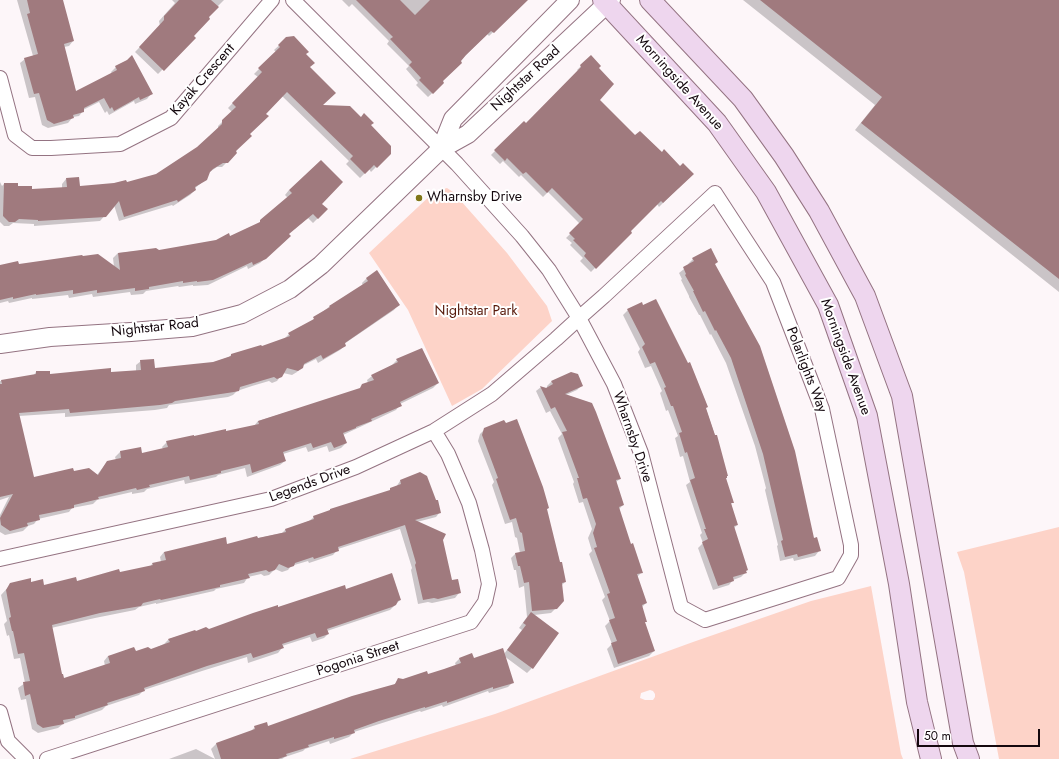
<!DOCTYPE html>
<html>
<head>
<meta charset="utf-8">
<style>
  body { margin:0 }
  #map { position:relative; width:1059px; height:759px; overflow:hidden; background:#fdf6f9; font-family:Jost,sans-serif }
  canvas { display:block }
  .scale { position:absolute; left:917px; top:729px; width:123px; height:18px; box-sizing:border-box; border:2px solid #14080e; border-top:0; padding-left:5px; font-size:12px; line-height:14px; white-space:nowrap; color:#14080e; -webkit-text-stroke:3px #fff; paint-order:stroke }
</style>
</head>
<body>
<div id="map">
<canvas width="1059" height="759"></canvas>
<div class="scale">50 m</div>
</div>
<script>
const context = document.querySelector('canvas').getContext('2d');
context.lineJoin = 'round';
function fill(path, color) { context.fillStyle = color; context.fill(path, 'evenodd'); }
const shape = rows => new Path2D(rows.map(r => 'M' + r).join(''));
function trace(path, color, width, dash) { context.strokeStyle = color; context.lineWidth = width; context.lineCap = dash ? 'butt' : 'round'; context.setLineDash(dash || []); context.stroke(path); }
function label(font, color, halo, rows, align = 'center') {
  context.font = font + ' Jost,sans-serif'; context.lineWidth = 4; context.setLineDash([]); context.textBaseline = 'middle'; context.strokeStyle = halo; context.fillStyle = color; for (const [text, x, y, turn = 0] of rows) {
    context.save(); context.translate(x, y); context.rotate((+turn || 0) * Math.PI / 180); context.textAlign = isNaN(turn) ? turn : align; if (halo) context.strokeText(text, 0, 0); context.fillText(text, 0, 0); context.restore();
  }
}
const green = shape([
  [447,188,453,192,507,253,547,306,552,321,482,389,452,406,408,310,369,253,434,192],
  [1059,527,1059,759,999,759,964,572,957,552],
  [871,586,901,754,903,759,350,759,495,714,693,642,811,601],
  [650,690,653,691,655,694,655,697,653,700,645,700,640,698,641,693]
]);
const shadow = shape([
  [17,0,62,0,73,41,69,46,64,47,76,92,112,74,111,72,116,67,151,94,147,99,135,104,134,101,109,115,107,111,105,113,99,102,83,110,83,111,79,116,73,117,68,123,48,128,42,125,35,97,29,98,20,63,25,59,33,56],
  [172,0,224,0,207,17,192,36,194,38,158,74,135,52,160,26,159,21,175,3],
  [342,0,527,0,489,36,487,34,465,56,441,81,443,83,428,97,416,85,418,83,406,69,409,66,387,44,389,41,352,4,349,7],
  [743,0,1059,0,1059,292,855,130,875,105],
  [287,38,305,54,321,106,370,125,390,153,371,172,369,169,360,178,346,164,349,161,282,96,265,114,227,162,222,167,217,167,208,173,206,179,194,189,195,190,190,195,173,206,172,205,119,221,114,205,100,221,34,226,34,224,13,223,9,226,4,226,0,222,0,182,2,186,4,184,31,190,62,188,62,184,66,179,79,187,126,183,157,175,198,148,218,129,218,126,232,112,228,108,258,77,254,74,276,52,274,50],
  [591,56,597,68,598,100,635,137,692,174,659,207,657,204,591,272,580,261,583,258,570,245,572,243,566,238,580,224,548,192,543,197,521,175,519,177,503,161,500,164,491,155,524,122,526,125,578,71,577,70],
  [289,190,321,204,327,209,313,223,308,218,288,234,285,241,260,263,248,269,247,266,208,285,193,286,193,285,179,287,178,286,146,291,143,294,131,295,130,292,93,297,92,294,69,298,68,295,32,299,32,298,9,303,8,301,0,303,0,266,18,265,114,267,113,258,118,253,156,249,159,251,230,238,257,225,288,198,285,195],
  [693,259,714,264,813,539,819,551,815,556,794,561,793,558,780,561,777,546,778,545,765,490,766,488,755,446,726,363,711,334,710,335,700,315,699,315,689,297,689,296,681,280,682,279,679,273,689,265,688,264],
  [377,272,398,305,394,310,344,344,345,345,340,350,318,363,316,359,302,366,297,372,292,375,283,373,277,381,272,383,269,381,252,386,237,391,233,395,228,397,169,405,167,408,155,410,65,417,65,413,19,416,33,478,73,472,97,475,107,462,116,460,115,457,120,452,140,448,141,454,163,449,162,447,167,442,226,432,254,426,258,421,359,390,368,383,367,380,372,376,392,365,397,360,438,383,433,388,400,404,400,405,396,410,343,435,346,443,341,448,329,452,327,446,308,452,306,447,283,454,285,461,280,465,247,477,245,468,218,475,216,477,185,484,184,480,147,489,144,492,132,494,132,492,97,500,93,504,72,508,69,512,38,519,34,524,28,526,23,531,5,535,0,532,0,515,9,497,0,500,0,381,33,376,36,372,49,375,136,372,136,365,141,361,154,369,213,363,229,357,231,355,261,347,284,339,289,334,309,323,330,306,363,286,362,283,366,279],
  [628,310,697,383,722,456,725,479,733,502,731,504,737,525,734,528,746,572,741,577,733,580,729,585,713,590,698,548,703,543,700,535,702,533,686,485,690,482,683,456,680,457,675,438,678,436,668,410,666,411,660,393,662,391,651,366,645,368,638,352,640,349,623,315],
  [571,373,582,385,577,390,566,395,620,479,616,482,623,505,619,509,630,545,642,572,637,577,646,603,641,608,646,621,644,623,654,651,649,656,614,668,607,649,612,644,605,626,610,621,602,600,605,597,589,554,592,551,588,538,592,529,583,502,579,503,573,484,574,482,558,438,562,434,550,411,546,413,536,391,541,387,547,388,547,386,551,382],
  [485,429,548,508,546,510,565,582,561,586,556,608,551,613,534,615,558,633,532,668,527,673,504,656,513,682,508,687,489,693,488,691,443,707,442,705,421,712,420,711,354,732,349,737,330,744,329,741,305,749,303,751,285,757,282,759,215,759,211,749,216,744,250,732,255,727,268,727,393,686,399,679,403,680,428,675,456,666,455,663,460,658,473,659,504,654,522,630,519,628,527,617,524,586,519,588,516,570,514,570,511,558,516,553,520,553,517,538,515,537,512,522,505,524,492,485,494,482,478,441,480,434],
  [400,481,440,512,436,517,417,522,442,540,451,581,459,593,455,598,432,603,428,602,418,604,411,570,412,568,400,529,338,549,333,555,309,563,308,561,291,566,288,570,282,572,275,569,269,575,264,576,261,574,248,577,244,583,216,589,214,591,156,604,156,603,139,607,135,610,95,618,51,628,63,680,105,666,104,661,108,656,151,650,164,644,169,639,195,632,209,630,277,608,346,590,400,600,390,610,327,631,328,634,324,638,312,642,310,637,282,646,282,648,278,653,248,663,247,657,202,671,144,690,139,695,106,706,102,710,63,724,58,728,38,733,32,729,26,699,21,700,18,688,25,683,20,658,14,659,9,635,7,636,4,624,7,621,1,595,11,584,31,583,43,586,77,582,150,567,152,564,161,562,160,557,164,552,226,545,282,533,285,530,309,521,314,517,328,512,330,510,388,492,396,487],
  [196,749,215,759,169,759]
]);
const building = shape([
  [27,0,63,0,74,41,64,44,76,91,117,70,115,66,127,60,132,55,153,94,140,100,139,97,114,111,112,107,110,109,104,98,84,108,84,112,73,115,74,118,54,124,47,120,39,93,34,94,24,58,38,54,27,14,30,13],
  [179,0,211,0,219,7,209,17,210,19,194,36,196,38,164,71,139,47,164,20,164,16],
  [356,0,400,0,415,15,430,0,528,0,494,33,491,31,466,55,461,61,462,63,443,81,444,83,433,94,419,80,421,78,409,65,412,62,390,39,393,37],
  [760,0,1059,0,1059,279,861,123,882,97],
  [294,36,309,52,306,54,315,63,310,67,336,93,323,105,350,106,361,117,364,113,374,123,371,125,391,146,391,154,377,168,374,165,365,174,350,159,353,156,287,92,266,114,269,116,250,134,252,136,236,151,237,153,228,163,223,163,213,169,210,172,207,180,195,187,196,190,178,202,177,200,124,217,119,201,106,217,38,221,38,220,19,219,15,222,9,222,3,216,4,183,18,183,18,186,32,186,32,189,67,187,66,178,79,177,80,186,114,183,126,180,127,182,156,174,197,147,209,136,222,124,222,120,236,107,232,103,262,72,258,68,280,47,278,45,286,37],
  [591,55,601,66,599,68,614,84,600,100,635,135,640,131,662,152,664,149,680,166,683,163,694,174,663,203,661,201,631,231,632,233,596,269,584,256,586,253,573,240,575,239,569,233,583,219,552,188,547,193,526,172,523,174,507,158,505,161,494,150,524,121,526,123,581,67,580,65],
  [321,160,343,182,322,204,328,209,318,219,313,214,289,234,291,236,266,259,253,265,252,262,213,280,197,282,197,281,183,283,183,281,149,287,149,289,135,291,135,288,97,293,97,290,73,294,73,290,36,295,36,294,13,299,13,297,0,300,0,265,18,261,19,264,82,255,83,256,98,254,120,270,118,253,156,248,159,250,216,240,229,233,230,236,260,222,260,220,292,193,289,190],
  [711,248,718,262,715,264,760,346,795,451,814,538,817,537,821,551,798,557,797,554,785,557,781,541,783,540,763,454,731,358,716,330,715,331,705,311,703,312,693,291,694,291,685,275,686,274,683,267,694,261,692,258],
  [377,270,400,305,345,343,346,346,323,359,321,355,304,364,303,368,298,371,287,368,282,377,277,379,274,377,240,387,239,391,234,392,175,401,172,403,160,405,70,413,69,409,19,413,34,477,73,468,74,471,89,468,98,475,107,461,121,458,120,451,141,447,142,453,168,447,166,441,194,435,194,436,226,429,226,431,259,424,258,421,360,388,362,384,374,380,371,375,398,362,396,359,422,348,439,383,400,402,402,406,371,419,372,421,356,427,356,428,343,433,347,443,334,448,331,442,313,448,311,443,283,452,286,461,252,473,250,464,221,471,221,473,190,480,189,476,149,485,150,487,137,490,136,488,98,497,99,499,74,505,74,508,39,515,40,520,27,523,28,526,10,531,1,525,0,518,13,494,0,497,0,384,2,384,1,380,36,374,36,371,50,371,50,374,111,368,111,372,141,370,140,360,154,359,155,368,213,362,231,356,231,354,261,345,262,346,290,336,288,333,314,319,313,317,330,307,329,306,368,281,366,278],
  [656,299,688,363,690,362,708,407,706,408,715,435,717,435,728,476,727,476,727,478,726,478,734,503,731,503,738,525,734,526,748,570,746,571,747,573,733,577,734,581,718,586,702,542,708,539,704,529,706,529,690,480,695,478,687,452,685,453,679,433,682,432,673,406,671,406,664,388,666,387,655,362,650,364,642,347,645,344,627,309,642,302,643,305],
  [571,372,578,374,583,386,565,394,592,403,596,412,621,479,616,480,624,505,619,507,631,544,633,543,643,573,637,574,647,603,642,605,647,622,645,622,655,651,618,664,611,643,617,641,609,620,615,618,607,594,610,593,594,548,597,547,593,533,596,524,587,498,583,499,577,478,579,478,562,432,567,431,555,407,551,409,540,386,546,388,553,384,551,381],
  [517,419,543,487,549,508,547,509,560,562,562,562,566,582,562,583,564,601,557,609,532,611,529,582,524,583,520,566,518,566,515,553,525,551,522,533,520,532,516,518,510,520,496,479,498,478,482,435,484,428,504,420,506,423],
  [420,472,427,476,436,500,438,500,441,513,415,520,446,534,443,540,452,580,458,579,461,593,438,599,434,598,423,600,415,565,416,563,405,525,338,547,339,551,314,559,313,557,295,563,294,566,288,568,279,564,275,570,269,572,266,570,248,574,250,578,220,585,220,587,161,600,160,599,143,603,141,606,100,613,52,625,62,674,63,674,64,678,110,663,108,656,134,647,136,651,148,647,151,649,170,642,168,639,195,630,196,631,206,627,209,629,253,613,278,605,278,607,345,585,346,589,392,573,401,600,398,601,396,605,392,607,327,629,329,634,317,638,315,633,282,644,284,648,253,658,251,653,207,666,144,688,145,691,107,703,108,705,75,716,75,718,63,720,64,724,43,728,37,724,30,694,25,696,23,682,30,681,24,653,18,654,13,631,12,631,9,618,11,617,6,590,10,583,31,578,31,582,43,579,44,585,76,577,77,581,119,569,120,572,153,565,152,563,166,560,164,552,226,537,227,544,257,536,258,538,286,532,285,529,314,519,313,516,330,510,330,509,390,490,390,488,401,484,400,480],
  [531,612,559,633,533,669,507,650,526,625,523,623],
  [503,648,514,683,493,689,493,687,447,703,447,701,425,708,425,707,379,721,354,730,355,733,334,739,334,737,308,745,309,747,286,754,287,756,278,759,221,759,216,743,255,729,254,726,267,722,268,726,352,696,395,684,398,678,403,679,427,671,428,674,444,669,461,663,459,658,472,653,474,658]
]);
const minor = shape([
  [0,78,15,135,32,148,51,148,120,144,171,118,272,0],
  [0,559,271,499,356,467,434,431,492,394,556,339,579,318,604,296,715,193,773,282,822,409,851,545,851,555,838,578,705,620,681,607,641,453,614,384,579,318,549,270,522,236,457,164,293,0],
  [0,712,8,741,26,759],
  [47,759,471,622,485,602,489,584,482,550,469,503,448,454,434,431]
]);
const tertiary = shape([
  [441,149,453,119,570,0],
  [0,344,50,337,131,332,192,327,242,314,290,289,321,265,441,149,468,134,611,0]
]);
const secondary = shape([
  [603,0,717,123,766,192,828,305,867,416,899,584,917,702,931,759],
  [650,0,743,99,784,156,819,211,865,296,902,396,963,743,969,759]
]);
const markers = [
  [419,198,4,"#807518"]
];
const streetNames = [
  ["Nightstar Road",526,79,-43],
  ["Kayak Crescent",203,80,-49],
  ["Morningside Avenue",679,83,48],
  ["Nightstar Road",155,328,-6],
  ["Morningside Avenue",845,357,70],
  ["Polarlights Way",806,370,69],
  ["Wharnsby Drive",632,437,71],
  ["Legends Drive",310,484,-20],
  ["Pogonia Street",358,659,-18]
];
const poiNames = [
  ["Wharnsby Drive",427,198]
];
const parkNames = [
  ["Nightstar Park",476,312]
];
fill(green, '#fdd3c8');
fill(shadow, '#0003');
fill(building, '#a07a7e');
trace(minor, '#947382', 16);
trace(tertiary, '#947382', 20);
trace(secondary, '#947382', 22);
trace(minor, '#fff', 14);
trace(tertiary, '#fff', 18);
trace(secondary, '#eed6ee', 20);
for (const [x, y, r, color] of markers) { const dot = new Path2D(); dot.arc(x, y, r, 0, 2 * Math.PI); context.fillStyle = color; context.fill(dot); trace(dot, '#fff', 1.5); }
label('14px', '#14080e', '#fff', streetNames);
label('14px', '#14080e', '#fff', poiNames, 'left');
label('14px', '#561809', '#fff', parkNames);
</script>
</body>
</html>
